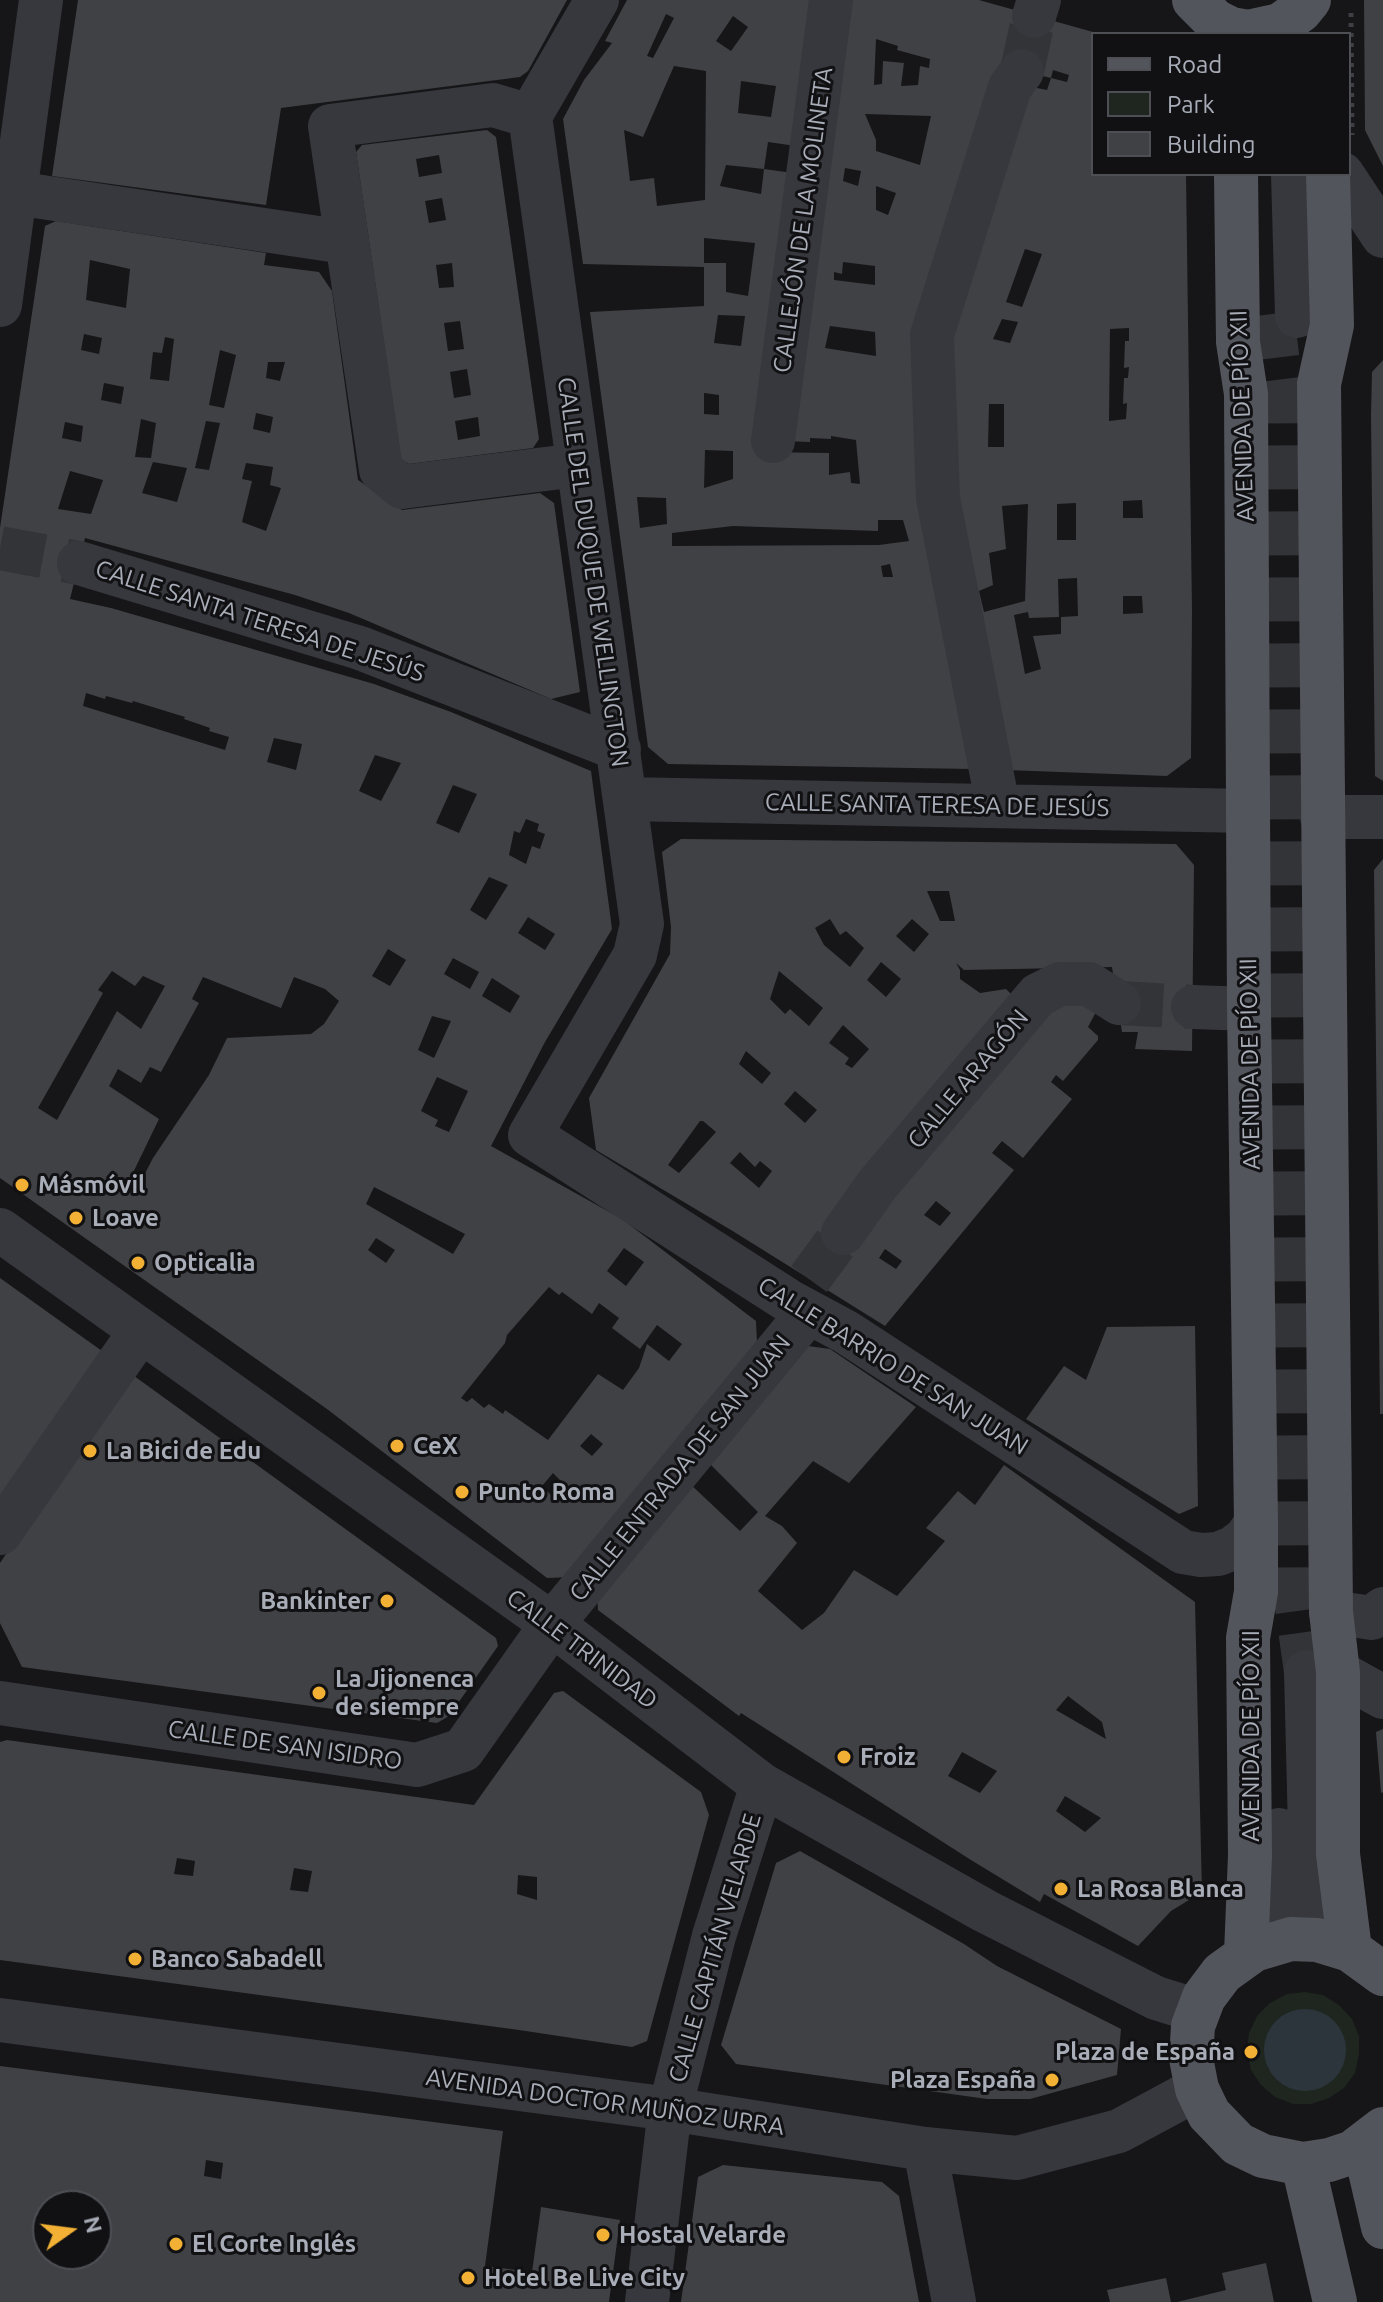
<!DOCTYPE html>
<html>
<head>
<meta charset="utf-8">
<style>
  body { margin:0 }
  #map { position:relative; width:1383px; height:2302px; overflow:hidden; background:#161618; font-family:Ubuntu,sans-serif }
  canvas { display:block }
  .legend { position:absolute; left:1091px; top:32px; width:260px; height:144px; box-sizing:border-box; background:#111113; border:2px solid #4d4f55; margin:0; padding:10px 14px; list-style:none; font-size:24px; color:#a8adb8 }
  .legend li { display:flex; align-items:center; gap:16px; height:40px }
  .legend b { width:40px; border:2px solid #4d4f55 }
  .north { position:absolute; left:32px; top:2190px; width:80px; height:80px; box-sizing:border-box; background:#111113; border:2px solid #4d4f55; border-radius:50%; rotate:76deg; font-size:22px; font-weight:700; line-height:32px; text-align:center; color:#a8adb8 }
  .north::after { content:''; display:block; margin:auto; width:28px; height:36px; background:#f2b134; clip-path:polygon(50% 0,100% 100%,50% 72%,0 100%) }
</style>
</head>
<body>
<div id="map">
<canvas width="1383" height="2302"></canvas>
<ul class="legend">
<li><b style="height:10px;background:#53555c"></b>Road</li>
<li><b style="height:22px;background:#1e261f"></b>Park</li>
<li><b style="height:22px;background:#404145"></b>Building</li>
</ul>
<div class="north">N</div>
</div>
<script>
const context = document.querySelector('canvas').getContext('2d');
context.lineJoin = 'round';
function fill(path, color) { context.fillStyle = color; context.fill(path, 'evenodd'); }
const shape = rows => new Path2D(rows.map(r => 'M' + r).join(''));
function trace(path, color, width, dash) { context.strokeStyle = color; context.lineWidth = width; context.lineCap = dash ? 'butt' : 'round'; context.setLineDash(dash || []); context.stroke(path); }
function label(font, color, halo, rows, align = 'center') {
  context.font = font + ' Ubuntu,sans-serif'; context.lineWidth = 6; context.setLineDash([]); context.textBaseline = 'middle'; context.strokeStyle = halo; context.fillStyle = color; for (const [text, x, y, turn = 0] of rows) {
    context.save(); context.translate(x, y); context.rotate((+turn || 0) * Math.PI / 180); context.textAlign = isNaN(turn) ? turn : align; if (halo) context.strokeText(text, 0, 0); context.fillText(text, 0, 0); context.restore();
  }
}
const green = shape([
  [1305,1992,1323,1995,1339,2005,1352,2019,1359,2036,1359,2054,1355,2073,1344,2088,1329,2098,1311,2104,1293,2104,1275,2097,1261,2085,1251,2070,1247,2051,1249,2033,1257,2016,1270,2003,1287,1994],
  [1345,2043,1343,2064,1331,2081,1281,2083,1267,2067]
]);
const water = shape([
  '1264 2050a41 41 0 1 1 82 0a41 41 0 1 1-82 0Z'
]);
const building = shape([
  [78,0,567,0,528,71,520,77,281,108,266,205,52,176],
  [627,0,820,0,803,147,768,142,764,169,726,165,720,186,761,194,764,169,800,174,761,452,829,453,829,475,850,472,851,483,860,484,856,440,831,436,831,439,810,438,810,442,784,441,846,0,979,0,1093,32,1093,174,1186,174,1192,611,1191,758,1167,776,1006,770,954,518,944,335,1027,86,1047,90,1051,78,1067,82,1069,75,1053,70,1051,78,1030,73,919,322,973,769,668,764,648,747,590,312,704,306,704,267,583,264,563,119,584,80,612,43,605,41],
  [666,14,674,18,653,58,647,56],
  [733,16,748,27,731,51,716,41],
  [876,39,898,46,897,50,930,59,929,68,920,66,918,85,901,86,904,63,883,61,882,84,874,85],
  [674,66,706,71,705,200,657,206,654,178,630,181,624,130,643,137],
  [741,81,776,86,771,117,738,113],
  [865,114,931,116,920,165,876,151,876,140],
  [845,168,861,171,858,186,843,181],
  [876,186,896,193,888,215,876,210],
  [704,238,755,243,748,296,726,292,726,263,704,263],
  [1025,249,1042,254,1022,307,1006,302],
  [843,262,875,266,875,285,834,280,834,272,842,274],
  [718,315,745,316,741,346,714,343],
  [1002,319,1018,322,1010,343,993,339],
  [830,326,875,332,876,356,825,348],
  [1129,328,1129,341,1125,341,1124,368,1129,367,1128,378,1124,378,1123,404,1127,403,1126,419,1109,421,1110,329],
  [704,393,719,395,719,415,704,414],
  [989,404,1004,404,1004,447,988,447],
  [705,450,733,451,733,479,704,488],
  [637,497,666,498,667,524,640,528],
  [1142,500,1143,518,1123,518,1123,501],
  [1076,503,1076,540,1057,540,1057,504],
  [1028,504,1025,601,984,612,979,591,993,585,989,553,1006,549,1002,506],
  [878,520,903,520,909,541,879,545,672,546,672,533,733,526,878,531],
  [890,564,893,577,883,577,881,566],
  [1077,578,1078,616,1061,617,1061,634,1033,636,1041,669,1025,674,1014,615,1028,612,1029,618,1059,617,1058,579],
  [1123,596,1142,596,1143,613,1123,614],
  [1364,0,1383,0,1383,166,1365,130],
  [487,130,496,137,539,439,533,448,409,464,401,459,356,152,362,145],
  [439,155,442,173,419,177,416,159],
  [442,198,446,220,429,223,425,201],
  [452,263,454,287,439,288,436,265],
  [460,321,464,349,448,351,444,323],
  [467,369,471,395,454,398,450,372],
  [478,417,480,436,458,440,455,421],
  [56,221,266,253,264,265,319,272,332,291,358,480,402,510,540,493,554,503,580,692,551,699,349,613,295,595,85,538,70,599,111,608,374,684,451,712,591,771,612,929,545,1042,491,1146,622,1219,756,1321,757,1344,570,1577,547,1578,327,1409,0,1178,0,528,45,226],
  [90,260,130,269,126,308,86,300],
  [84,334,102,338,99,354,81,350],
  [165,337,174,339,169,381,150,379,153,352,162,353],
  [220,350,236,355,224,408,209,405],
  [268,362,285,362,280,381,266,378],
  [104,383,124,387,121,404,101,400],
  [256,413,273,417,270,433,253,429],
  [141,419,156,423,151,458,135,457],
  [206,421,220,423,209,470,195,468],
  [65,422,83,426,81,442,62,438],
  [153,462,187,468,177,502,142,493],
  [246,463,273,467,270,485,281,488,266,531,242,522,252,481,242,479],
  [70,471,103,480,91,514,58,509],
  [86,693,105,699,106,696,132,703,133,701,185,717,184,719,210,728,209,731,229,737,225,750,83,706],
  [274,738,302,744,296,770,267,762],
  [375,755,401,763,381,801,359,791],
  [453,785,477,794,459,833,436,823],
  [526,819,539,824,537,831,545,834,540,849,532,846,526,864,509,855,514,831,520,833],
  [489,877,508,885,486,920,470,910],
  [528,917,555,934,545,950,518,933],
  [388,949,406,960,390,986,372,976],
  [453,958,479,972,470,989,444,974],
  [112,971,135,986,143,976,165,986,141,1029,117,1011,57,1120,38,1108,103,993,98,990],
  [203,977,281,1008,294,977,325,989,339,1001,324,1024,311,1034,227,1038,209,1075,153,1158,138,1187,129,1181,159,1119,109,1086,118,1069,141,1083,150,1067,161,1072,199,1003,192,999],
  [492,978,520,996,510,1013,482,996],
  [432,1016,451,1021,434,1058,418,1050],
  [437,1077,468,1091,449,1132,435,1126,438,1120,421,1111],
  [374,1187,465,1234,453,1254,366,1204],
  [376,1238,395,1250,386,1263,368,1250],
  [624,1248,644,1262,626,1286,607,1271],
  [549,1287,559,1295,562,1292,592,1314,599,1303,619,1318,612,1328,640,1349,657,1325,682,1344,669,1361,647,1344,639,1368,623,1390,598,1374,548,1440,505,1410,503,1414,489,1404,484,1408,472,1398,467,1402,461,1398,505,1343,507,1335],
  [591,1434,603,1444,592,1456,580,1446],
  [553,1473,565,1485,554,1498,542,1486],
  [1383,360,1383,781,1375,776,1371,415,1372,372],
  [681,839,1176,844,1194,865,1192,1051,1135,1049,1138,1032,1122,1032,1112,967,964,970,956,963,960,970,960,979,980,993,1006,989,1015,998,891,1194,1064,997,1097,1010,1088,1027,1098,1036,1098,1040,1063,1081,1056,1075,1051,1082,1072,1099,1023,1158,1002,1141,992,1153,1014,1170,885,1326,731,1230,596,1150,589,1098,670,954,671,927,662,852],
  [927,891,949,891,955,921,940,921],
  [830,919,840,935,846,931,864,948,850,967,824,945,815,928],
  [912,919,929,934,914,952,896,936],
  [881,962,901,979,886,997,867,980],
  [779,971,823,1008,809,1026,790,1009,785,1014,770,999],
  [843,1025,869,1049,852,1068,845,1064,849,1058,829,1043],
  [746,1051,771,1073,762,1084,739,1064],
  [795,1091,817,1110,805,1123,784,1104],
  [700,1121,703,1121,716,1132,679,1173,668,1165],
  [740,1152,755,1167,760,1161,772,1171,759,1188,730,1163],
  [936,1201,951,1213,940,1226,924,1215],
  [885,1249,902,1261,896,1269,879,1258],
  [1383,859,1383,1414,1380,1414,1374,870],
  [0,1278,102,1351,0,1500],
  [1195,1326,1198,1506,1179,1514,1026,1419,1064,1366,1086,1380,1107,1327],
  [808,1346,830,1349,916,1407,849,1483,813,1461,765,1516,782,1526,797,1543,758,1591,802,1630,824,1613,854,1570,897,1596,945,1541,926,1528,958,1491,975,1505,1004,1465,1195,1602,1202,1892,1171,1911,1138,1946,1044,1894,1040,1902,971,1860,741,1713,739,1716,598,1610,597,1591,688,1482,740,1531,758,1512,707,1461],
  [1068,1696,1102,1722,1106,1739,1056,1710],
  [962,1752,997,1771,980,1793,948,1776],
  [1065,1796,1101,1818,1085,1832,1056,1811],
  [130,1373,496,1638,498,1646,449,1716,437,1723,22,1667,0,1623,0,1563,108,1401],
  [563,1691,701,1792,709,1815,647,2041,632,2047,519,2030,0,1960,0,1742,7,1740,474,1805,554,1693],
  [177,1858,195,1861,193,1876,174,1874],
  [294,1868,312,1871,308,1892,290,1890],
  [518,1875,537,1877,537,1900,517,1894],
  [1383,1729,1383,1792,1381,1793,1376,1732],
  [800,1851,964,1944,997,1966,1121,2029,1117,2075,1030,2099,987,2099,736,2064,721,2045,776,1863],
  [0,2066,503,2131,485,2266,532,2272,541,2207,620,2220,609,2302,0,2302],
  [206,2160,223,2163,221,2179,204,2176],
  [48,2206,96,2206,96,2254,48,2254],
  [723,2165,882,2182,899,2196,919,2302,681,2302,698,2177],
  [1266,2263,1274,2302,1177,2302,1226,2290,1222,2273],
  [1166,2278,1171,2302,1110,2302,1107,2290]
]);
const minorTunnel = shape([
  [1022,71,1034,16],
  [1272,314,1282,396,1293,1579,1306,1672],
  [0,548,79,563],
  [1119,1003,1193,1007],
  [809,1279,843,1233]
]);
const path = shape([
  [1351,13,1352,135]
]);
const minor = shape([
  [597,0,530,116,642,924,635,955,530,1135,792,1303,846,1332,1183,1552,1201,1555,1218,1554,1233,1548,1246,1538,1256,1523],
  [1034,16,1039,0],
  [530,116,493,105,330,126,381,470,402,487,577,465],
  [1293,174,1297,316],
  [1342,174,1383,236],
  [15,193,345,242],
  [0,305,41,0],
  [773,441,831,0],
  [79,563,360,648,619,749],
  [626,799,1248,811],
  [998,806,938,498,932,335,1010,87,1022,71],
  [1322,817,1383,817],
  [1193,1007,1249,1009],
  [0,1230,552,1624,762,1785,985,1911,1156,1998,1198,2011],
  [843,1233,877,1185,1038,995,1060,984,1089,984,1119,1003],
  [0,1533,140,1332],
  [1331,1612,1372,1618,1383,1609],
  [1306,1672,1312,1909,1343,1946],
  [1338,1672,1383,1697],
  [0,1703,417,1765,463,1750,552,1624,808,1313],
  [1254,1950,1280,1913,1279,1830],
  [0,2020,670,2109,925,2149,1017,2158,1119,2131,1197,2089],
  [925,2149,954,2302],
  [647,2302,670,2109,714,1936,762,1785]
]);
const major = shape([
  [1194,0,1215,21,1231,29,1248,32,1280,25,1300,11,1309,0],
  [1236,174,1238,342,1246,394,1249,1009,1256,1523,1256,1592,1248,1638,1250,1856,1246,1954],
  [1328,174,1332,325,1319,384,1331,1612,1338,1672,1338,1854,1350,1950],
  [1383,1974,1350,1950,1317,1940,1291,1939,1254,1950,1222,1973,1204,1997,1193,2026,1191,2058,1197,2089,1209,2114,1238,2144,1263,2156,1303,2164,1329,2160,1353,2152,1383,2129],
  [1364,2145,1383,2227],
  [1303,2164,1335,2302]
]);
const markers = [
  [22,1185,8,"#f2b134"],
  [76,1218,8,"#f2b134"],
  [138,1263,8,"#f2b134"],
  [397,1446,8,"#f2b134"],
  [90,1451,8,"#f2b134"],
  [462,1492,8,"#f2b134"],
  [387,1601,8,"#f2b134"],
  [319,1693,8,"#f2b134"],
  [844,1757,8,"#f2b134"],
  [1061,1889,8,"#f2b134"],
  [135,1959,8,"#f2b134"],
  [1251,2052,8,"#f2b134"],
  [1052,2080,8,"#f2b134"],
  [603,2235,8,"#f2b134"],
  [176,2244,8,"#f2b134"],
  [468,2278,8,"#f2b134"]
];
const streetNames = [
  ["CALLEJÓN DE LA MOLINETA",803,220,-82],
  ["AVENIDA DE PÍO XII",1242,416,-92],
  ["CALLE DEL DUQUE DE WELLINGTON",593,572,82],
  ["CALLE SANTA TERESA DE JESÚS",260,621,18],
  ["CALLE SANTA TERESA DE JESÚS",937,805,1],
  ["AVENIDA DE PÍO XII",1250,1064,-91],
  ["CALLE ARAGÓN",968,1079,-50],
  ["CALLE BARRIO DE SAN JUAN",893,1366,32],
  ["CALLE ENTRADA DE SAN JUAN",680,1468,-51],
  ["CALLE TRINIDAD",582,1649,37],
  ["AVENIDA DE PÍO XII",1251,1736,-90],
  ["CALLE DE SAN ISIDRO",285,1745,8],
  ["CALLE CAPITÁN VELARDE",715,1948,-74],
  ["AVENIDA DOCTOR MUÑOZ URRA",605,2102,8]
];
const poiNames = [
  ["Másmóvil",38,1185],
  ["Loave",92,1218],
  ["Opticalia",154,1263],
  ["CeX",413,1446],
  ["La Bici de Edu",106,1451],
  ["Punto Roma",478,1492],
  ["Bankinter",371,1601,"right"],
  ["La Jijonenca",335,1679],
  ["de siempre",335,1707],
  ["Froiz",860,1757],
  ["La Rosa Blanca",1077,1889],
  ["Banco Sabadell",151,1959],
  ["Plaza de España",1235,2052,"right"],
  ["Plaza España",1036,2080,"right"],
  ["Hostal Velarde",619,2235],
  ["El Corte Inglés",192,2244],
  ["Hotel Be Live City",484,2278]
];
fill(green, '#1e261f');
fill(water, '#2c353c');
fill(building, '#404145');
trace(minorTunnel, '#333438', 44, [44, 22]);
trace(path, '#3d3f44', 5, [4, 6]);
trace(minor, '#37383d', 44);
trace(major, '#53555c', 44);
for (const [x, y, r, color] of markers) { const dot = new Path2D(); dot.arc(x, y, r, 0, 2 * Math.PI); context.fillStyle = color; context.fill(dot); trace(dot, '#111113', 3); }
label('24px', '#a8adb8', '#111113', streetNames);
label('bold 24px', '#a8adb8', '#111113', poiNames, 'left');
</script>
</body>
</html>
